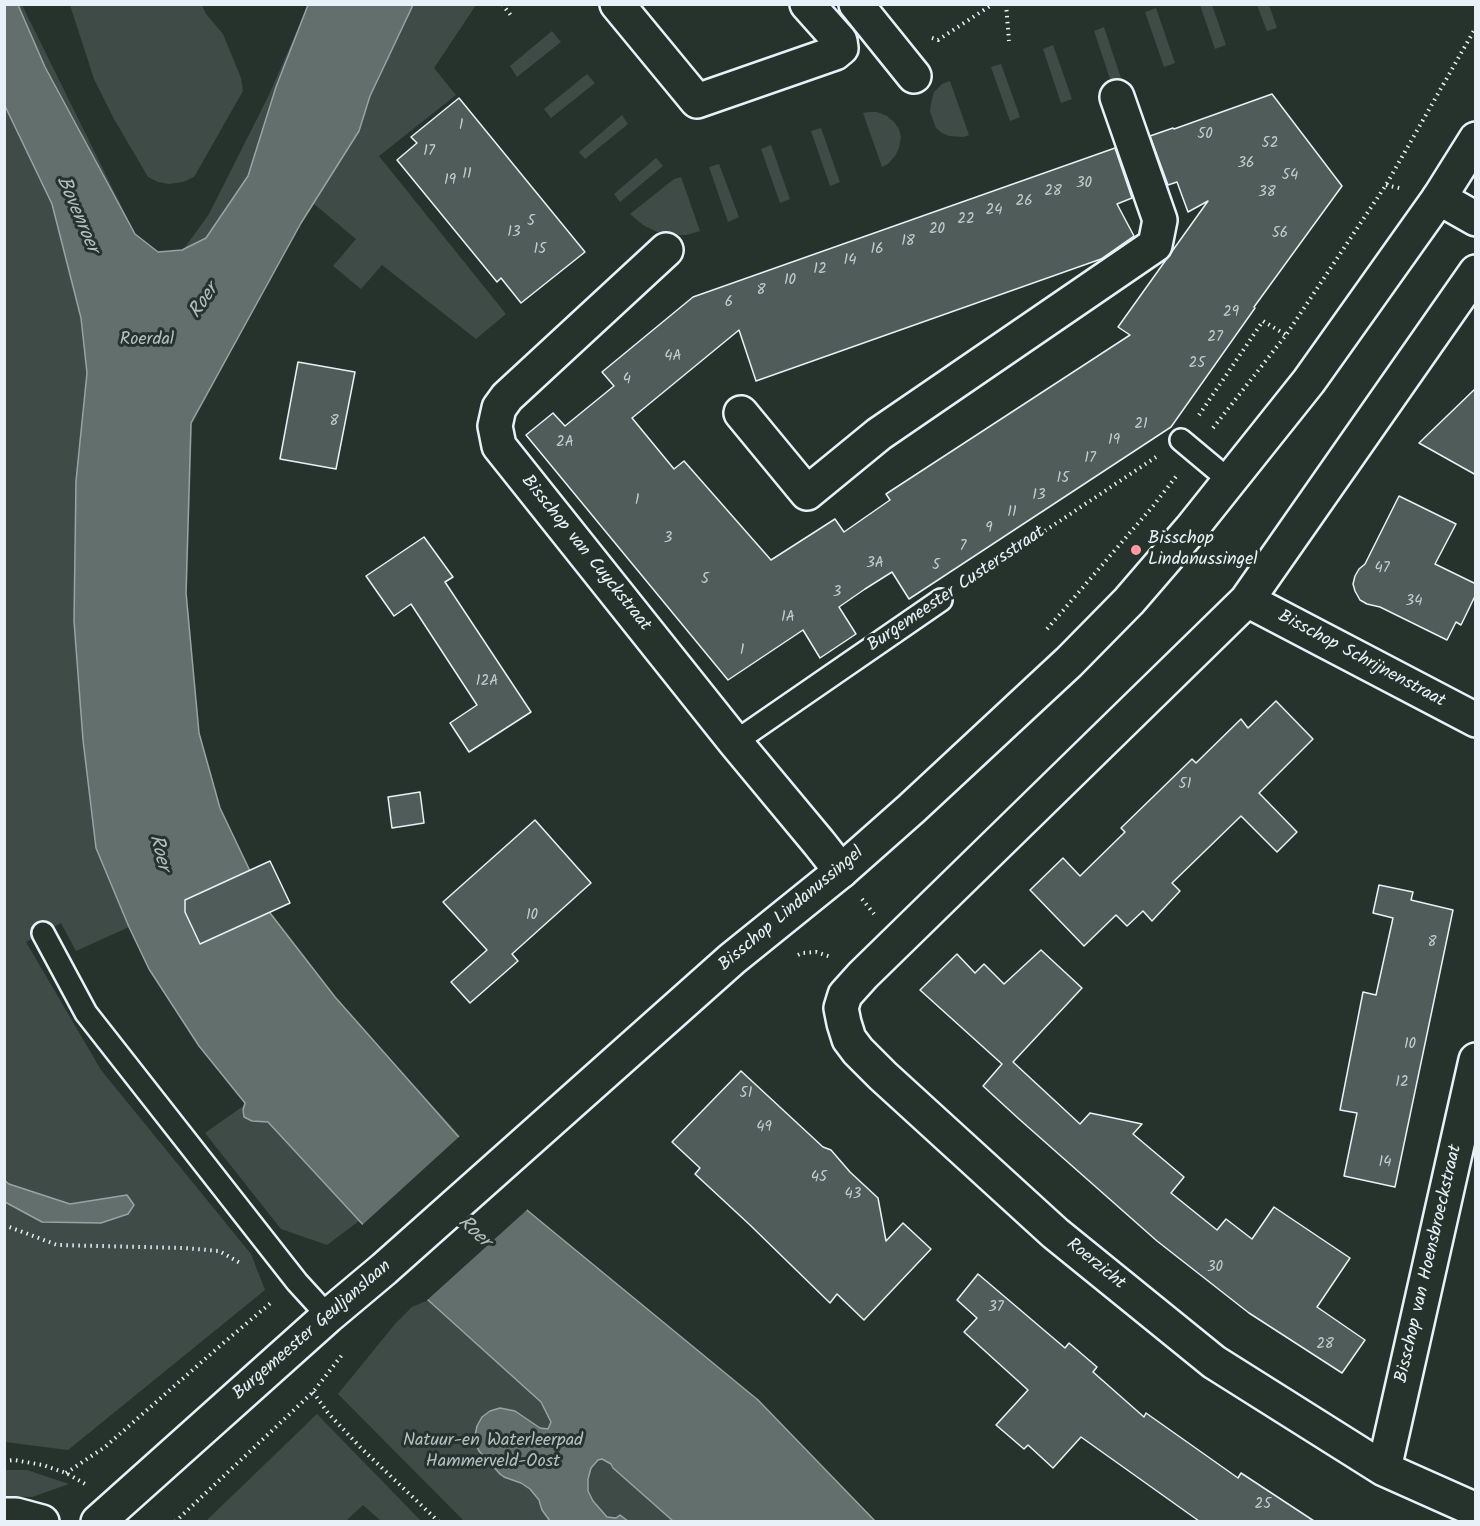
<!DOCTYPE html>
<html>
<head>
<meta charset="utf-8">
<style>
  body { margin:0 }
  #map { position:relative; width:1480px; height:1526px; overflow:hidden; background:#26332d; font-family:Kalam,sans-serif }
  canvas { display:block }
  .frame { position:absolute; inset:0; border:6px solid #e8f1f8; pointer-events:none }
</style>
</head>
<body>
<div id="map">
<canvas width="1480" height="1526"></canvas>
<div class="frame"></div>
</div>
<script>
const context = document.querySelector('canvas').getContext('2d');
context.lineJoin = 'round';
function fill(path, color) { context.fillStyle = color; context.fill(path, 'evenodd'); }
const shape = rows => new Path2D(rows.map(r => 'M' + r).join(''));
function trace(path, color, width, dash) { context.strokeStyle = color; context.lineWidth = width; context.lineCap = dash ? 'butt' : 'round'; context.setLineDash(dash || []); context.stroke(path); }
function label(font, color, halo, rows, align = 'center') {
  context.font = font + ' Kalam,sans-serif'; context.lineWidth = 6; context.setLineDash([]); context.textBaseline = 'middle'; context.strokeStyle = halo; context.fillStyle = color; for (const [text, x, y, turn = 0] of rows) {
    context.save(); context.translate(x, y); context.rotate((+turn || 0) * Math.PI / 180); context.textAlign = isNaN(turn) ? turn : align; if (halo) context.strokeText(text, 0, 0); context.fillText(text, 0, 0); context.restore();
  }
}
const green = shape([
  [5,5,22,5,147,258,183,250,209,214,269,95,308,5,476,5,434,68,456,95,379,156,506,314,476,339,382,265,361,289,333,266,356,239,314,204,301,223,192,424,187,593,199,733,220,809,271,913,335,998,529,1212,404,1271,359,1221,327,1245,281,1229,205,1133,246,1104,252,1121,268,1122,335,1195,96,848,129,927,76,951,61,923,26,942,101,1070,251,1254,265,1290,68,1450,5,1442],
  [70,5,202,5,206,14,223,34,241,78,243,91,194,177,183,182,169,184,158,182,148,177,114,119,94,79],
  [1200,5,1212,5,1226,45,1215,49],
  [1257,5,1269,5,1277,28,1267,31],
  [1156,8,1175,63,1164,67,1145,12],
  [1104,27,1122,81,1112,85,1094,31],
  [552,31,561,42,517,77,510,66],
  [1053,45,1072,99,1061,103,1043,49],
  [1001,64,1020,117,1010,121,991,67],
  [587,74,595,83,551,118,544,109],
  [950,81,969,135,963,137,949,136,942,133,936,128,930,112,931,103,934,92,942,84],
  [869,112,877,112,887,116,894,122,899,129,901,137,899,148,895,156,888,164,882,167,863,113],
  [622,115,628,124,585,159,579,152],
  [821,128,840,182,830,186,811,131],
  [771,145,790,199,780,203,761,149],
  [656,158,663,166,620,202,614,194],
  [719,164,739,217,728,222,709,167],
  [681,177,700,231,686,235,673,235,657,232,643,225,630,214,674,179],
  [428,1300,611,1464,613,1468,673,1521,464,1521,338,1394,395,1324,412,1307],
  [317,1414,421,1521,381,1521,363,1505,346,1521,206,1521],
  [5,1470,27,1470,69,1484,32,1497,5,1496]
]);
const water = shape([
  [4,5,18,5,45,67,135,234,158,252,182,250,206,238,248,176,276,87,308,5,413,5,370,96,359,131,301,223,191,423,186,593,199,733,220,808,270,913,335,997,457,1135,528,1211,758,1400,875,1521,673,1521,613,1468,611,1464,602,1459,598,1460,591,1468,588,1479,588,1491,593,1501,607,1517,616,1518,620,1515,628,1521,550,1521,542,1510,539,1500,530,1489,521,1483,504,1477,500,1474,479,1451,477,1447,475,1436,477,1426,482,1417,490,1411,500,1408,515,1411,540,1428,548,1429,551,1422,541,1402,428,1300,415,1281,268,1122,252,1121,244,1117,243,1110,245,1103,199,1046,149,969,129,927,96,848,83,740,74,621,76,481,87,373,81,318,52,204,5,106,4,5],
  [4,1180,9,1184,70,1204,127,1195,134,1205,128,1214,101,1223,42,1222,5,1202,4,1180]
]);
const pier = shape([
  [461,1135,529,1208,425,1302,412,1283,360,1227]
]);
const building = shape([
  [1272,94,1342,186,1254,307,1255,308,1171,427,909,599,892,572,865,589,839,607,856,634,820,658,803,630,728,680,526,435,553,413,565,426,614,386,602,372,693,297,1115,148,1132,198,1117,204,1134,236,1101,259,756,381,739,330,632,418,674,469,684,461,771,560,835,519,844,532,890,500,886,494,1130,335,1118,327,1208,201,1188,212,1177,182,1168,185,1150,136,1173,128,1174,129,1272,94],
  [459,98,585,252,521,303,501,278,497,282,397,160,417,143,411,137,459,98],
  [298,362,355,372,336,469,280,459,298,362],
  [1476,388,1476,475,1419,443,1476,388],
  [1399,496,1456,524,1435,564,1476,584,1476,594,1461,625,1456,622,1447,640,1380,607,1367,604,1360,600,1355,591,1353,584,1355,576,1359,569,1365,564,1399,496],
  [424,537,453,577,445,582,531,712,469,752,450,723,477,705,411,604,394,616,366,576,424,537],
  [1276,701,1313,739,1259,793,1297,832,1277,852,1241,816,1172,883,1180,891,1152,921,1143,911,1127,926,1116,915,1084,946,1030,890,1063,858,1080,876,1125,832,1121,828,1192,759,1196,763,1241,719,1248,728,1276,701],
  [420,792,424,823,392,828,388,797,420,792],
  [535,820,591,883,512,954,518,961,470,1003,451,982,487,950,443,902,535,820],
  [270,861,290,903,200,944,185,912,185,900,270,861],
  [1379,885,1413,892,1411,900,1453,910,1395,1187,1344,1176,1357,1113,1340,1110,1363,992,1376,995,1393,918,1373,913,1379,885],
  [1041,950,1082,988,1013,1062,1080,1124,1090,1113,1142,1124,1133,1134,1184,1177,1171,1193,1217,1230,1226,1219,1252,1239,1274,1207,1350,1258,1317,1307,1365,1340,1342,1373,1249,1313,1157,1241,1019,1119,983,1086,1002,1064,920,990,957,954,975,973,984,964,1004,984,1041,950],
  [741,1071,823,1147,831,1150,850,1172,878,1198,886,1241,903,1223,931,1249,864,1320,837,1294,830,1303,750,1225,695,1174,700,1168,672,1142,741,1071],
  [978,1274,1065,1348,1069,1343,1097,1367,1093,1372,1144,1417,1146,1413,1238,1478,1241,1473,1314,1521,1199,1521,1081,1437,1053,1468,1028,1445,1024,1449,996,1425,1028,1390,964,1332,977,1318,957,1300,978,1274]
]);
const path = shape([
  [502,4,513,18],
  [1006,4,1009,41],
  [932,38,938,40,993,4],
  [1386,185,1403,189],
  [1199,415,1263,321,1286,335],
  [1213,428,1286,335,1386,185,1476,27],
  [965,584,1156,457],
  [1047,629,1153,506,1178,474],
  [862,899,874,914],
  [798,955,802,953,816,952,831,957],
  [4,1225,57,1245,184,1248,219,1251,242,1264],
  [313,1392,328,1413,361,1448,439,1522],
  [4,1461,14,1460,43,1465,66,1473,87,1485],
  [66,1473,105,1447,221,1345,273,1301],
  [175,1522,313,1392,342,1355]
]);
const lane = shape([
  [1181,440,1230,481],
  [735,742,941,600],
  [43,933,86,1013,297,1282,328,1316]
]);
const street = shape([
  [617,4,697,101,835,53,841,48,840,41,807,4],
  [856,4,914,76],
  [1439,198,1476,219],
  [666,250,507,397,499,408,495,426,499,446,735,742,819,843,841,871],
  [1476,272,1247,600,863,975,845,995,841,1008,844,1023,849,1039,858,1051,883,1076,1055,1233,1214,1362,1384,1469,1476,1510],
  [741,413,807,493,879,434,1155,245,1160,220,1117,97],
  [1247,600,1476,720],
  [1384,1469,1476,1060]
]);
const secondary = shape([
  [4,1515,16,1515,42,1522],
  [98,1522,328,1316,384,1269,732,959,841,871,911,809,1069,662,1129,601,1191,529,1309,381,1439,198,1476,139]
]);
const markers = [
  [1136,550,6,"#ff9aa2"]
];
const numberNames = [
  ["1",461,126],
  ["50",1205,135],
  ["52",1270,144],
  ["17",429,152],
  ["36",1246,164],
  ["11",467,175],
  ["54",1290,176],
  ["19",450,181],
  ["30",1084,184],
  ["28",1053,192],
  ["38",1267,193],
  ["26",1024,202],
  ["24",994,211],
  ["22",966,220],
  ["5",531,222],
  ["20",937,230],
  ["13",514,233],
  ["56",1280,234],
  ["18",908,242],
  ["15",540,250],
  ["16",877,250],
  ["14",850,261],
  ["12",820,270],
  ["10",790,281],
  ["8",761,291],
  ["6",729,303],
  ["29",1231,313],
  ["27",1215,338],
  ["4A",673,357],
  ["25",1197,364],
  ["4",627,380],
  ["8",334,422],
  ["21",1141,425],
  ["19",1114,441],
  ["2A",565,443],
  ["17",1090,459],
  ["15",1063,479],
  ["13",1039,496],
  ["1",637,501],
  ["11",1012,513],
  ["9",989,529],
  ["3",668,539],
  ["7",963,547],
  ["3A",875,564],
  ["5",936,566],
  ["47",1382,569],
  ["5",705,580],
  ["3",837,593],
  ["34",1414,602],
  ["1A",788,618],
  ["1",742,651],
  ["12A",487,682],
  ["51",1185,785],
  ["10",532,916],
  ["8",1432,943],
  ["10",1410,1045],
  ["12",1402,1083],
  ["51",746,1094],
  ["49",764,1128],
  ["14",1385,1163],
  ["45",819,1178],
  ["43",853,1195],
  ["30",1215,1268],
  ["37",996,1308],
  ["28",1325,1345],
  ["25",1263,1505]
];
const parkNames = [
  ["Roerdal",147,341],
  ["Natuur-en Waterleerpad",493,1442],
  ["Hammerveld-Oost",493,1463]
];
const poiNames = [
  ["Bisschop",1148,540],
  ["Lindanussingel",1148,561]
];
const streetNames = [
  ["Bisschop van Cuyckstraat",585,554,51],
  ["Burgemeester Custersstraat",957,590,-34],
  ["Bisschop Schrijnenstraat",1361,660,28],
  ["Bisschop Lindanussingel",792,910,-40],
  ["Bisschop van Hoensbroeckstraat",1430,1264,-77],
  ["Roerzicht",1095,1265,39],
  ["Burgemeester Geuljanslaan",313,1331,-41]
];
const waterNames = [
  ["Bovenroer",76,215,67],
  ["Roer",205,302,-56],
  ["Roer",158,853,76],
  ["Roer",473,1233,43]
];
fill(green, '#3e4b47');
fill(water, '#636f6d');
trace(water, '#98a3a5', 1.5);
fill(pier, '#26332d');
fill(building, '#505c59');
trace(building, '#e8f1f8', 1.5);
trace(lane, '#e8f1f8', 26);
trace(street, '#e8f1f8', 38);
trace(secondary, '#e8f1f8', 38);
trace(path, '#e8f1f8', 4, [1.5, 4.5]);
trace(lane, '#26332d', 21);
trace(street, '#26332d', 33);
trace(secondary, '#26332d', 33);
for (const [x, y, r, color] of markers) { const dot = new Path2D(); dot.arc(x, y, r, 0, 2 * Math.PI); context.fillStyle = color; context.fill(dot); trace(dot, '#26332d', 2); }
label('15px', '#c2ccd0', null, numberNames);
label('18px', '#b5bfc3', '#26332d', parkNames);
label('18px', '#e8f1f8', '#26332d', poiNames, 'left');
label('18px', '#e8f1f8', '#26332d', streetNames);
label('italic 20px', '#b3bdc0', '#26332d', waterNames);
</script>
</body>
</html>
